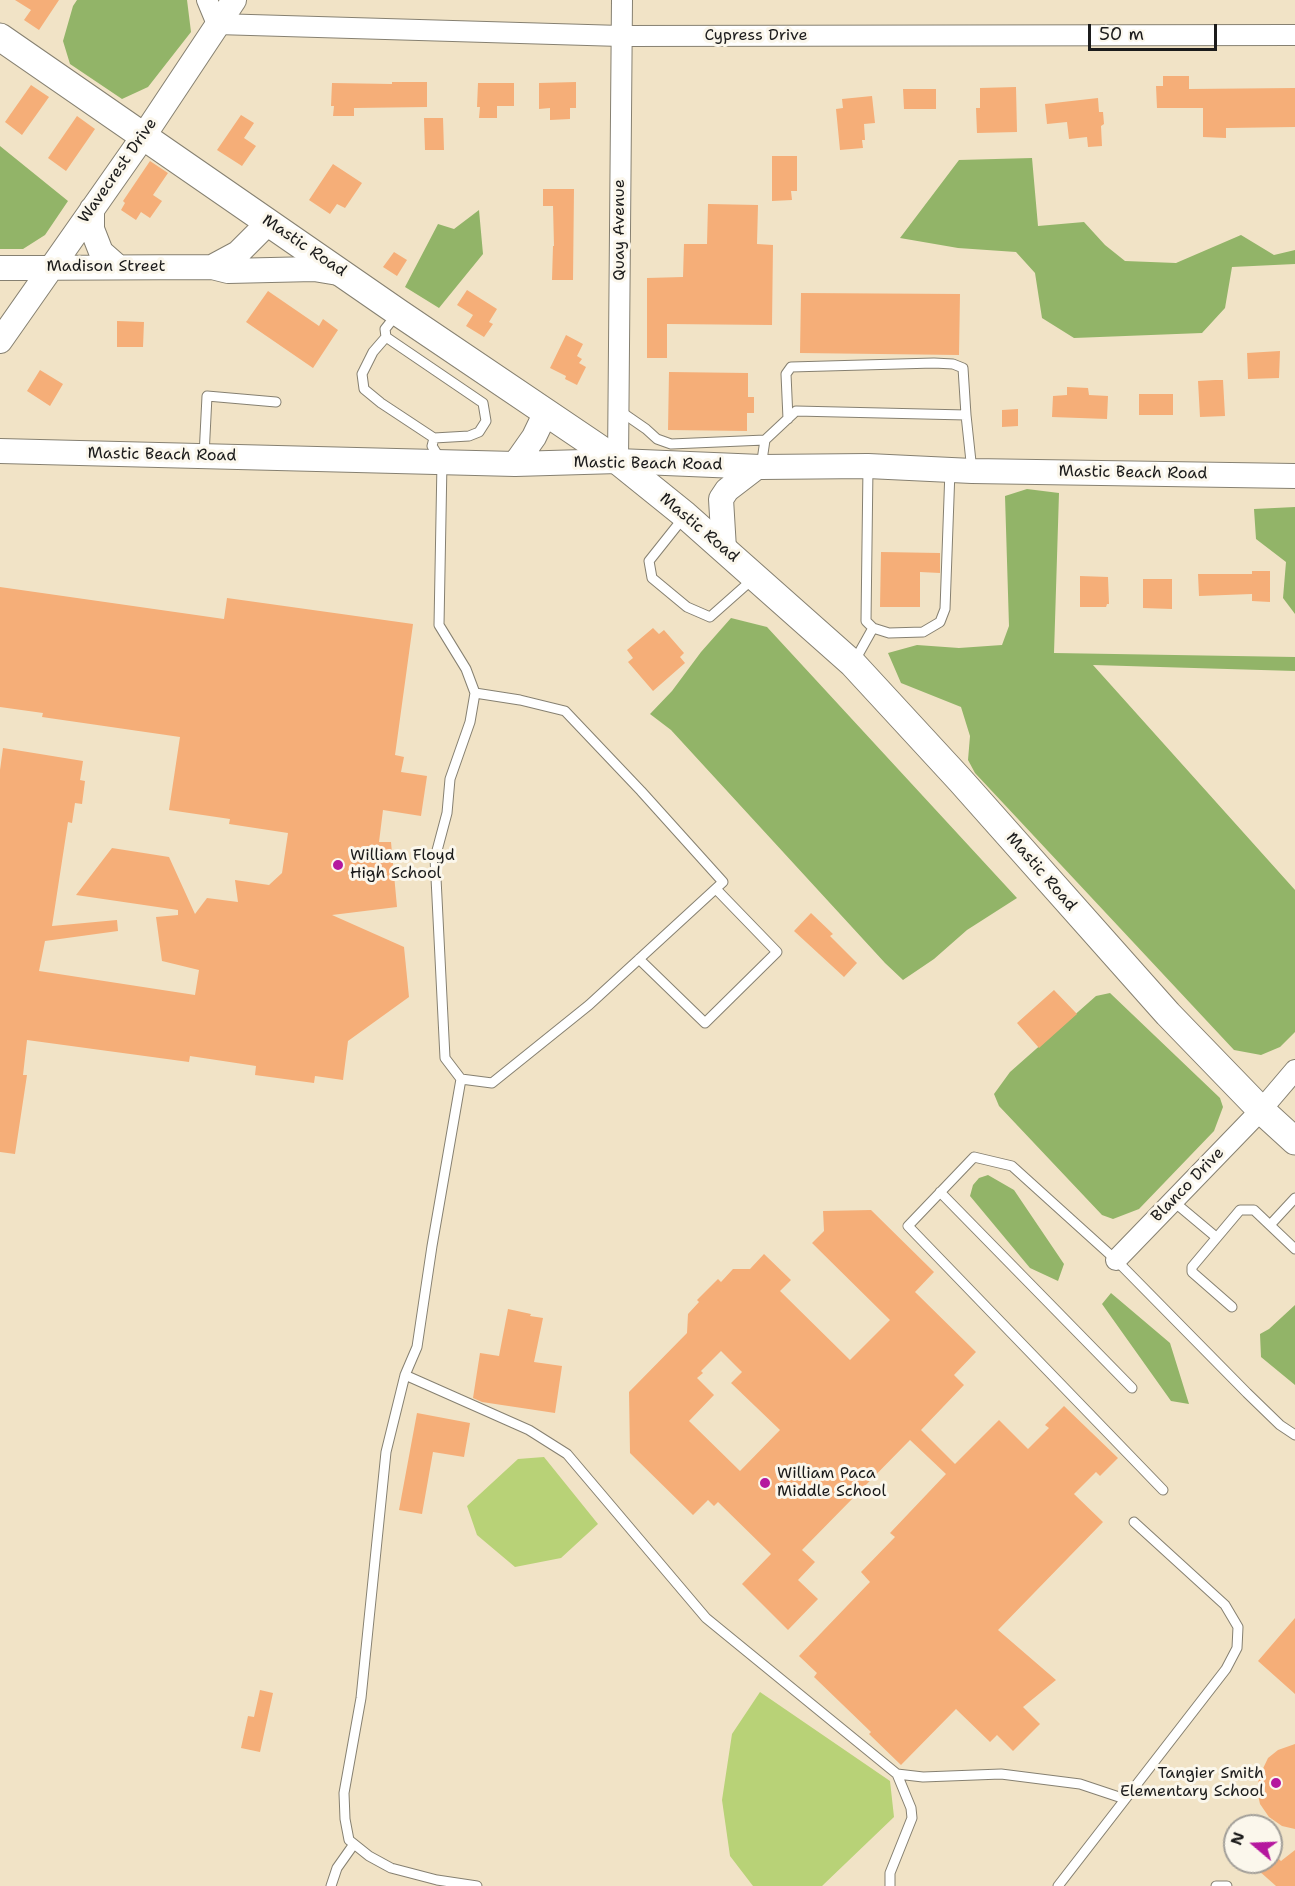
<!DOCTYPE html>
<html>
<head>
<meta charset="utf-8">
<style>
  body { margin:0 }
  #map { position:relative; width:1295px; height:1886px; overflow:hidden; background:#f1e3c6; font-family:"Shantell Sans",sans-serif }
  canvas { display:block }
  .north { position:absolute; left:1223px; top:1814px; width:60px; height:60px; box-sizing:border-box; background:#fbf7ec; border:2px solid #a29f99; border-radius:50%; rotate:289deg; font-size:16px; font-weight:700; line-height:24px; text-align:center; color:#1c1c1c }
  .north::after { content:''; display:block; margin:auto; width:21px; height:27px; background:#b5179e; clip-path:polygon(50% 0,100% 100%,50% 72%,0 100%) }
  .scale { position:absolute; left:1088px; top:24px; width:129px; height:27px; box-sizing:border-box; border:3px solid #1c1c1c; border-top:0; padding-left:8px; font-size:18px; line-height:21px; white-space:nowrap; color:#1c1c1c; -webkit-text-stroke:4px #fbf7ec; paint-order:stroke }
</style>
</head>
<body>
<div id="map">
<canvas width="1295" height="1886"></canvas>
<div class="north">N</div>
<div class="scale">50 m</div>
</div>
<script>
const context = document.querySelector('canvas').getContext('2d');
context.lineJoin = 'round';
function fill(path, color) { context.fillStyle = color; context.fill(path, 'evenodd'); }
const shape = rows => new Path2D(rows.map(r => 'M' + r).join(''));
function trace(path, color, width, dash) { context.strokeStyle = color; context.lineWidth = width; context.lineCap = dash ? 'butt' : 'round'; context.setLineDash(dash || []); context.stroke(path); }
function label(font, color, halo, rows, align = 'center') {
  context.font = font + ' "Shantell Sans",sans-serif'; context.lineWidth = 6; context.setLineDash([]); context.textBaseline = 'middle'; context.strokeStyle = halo; context.fillStyle = color; for (const [text, x, y, turn = 0] of rows) {
    context.save(); context.translate(x, y); context.rotate((+turn || 0) * Math.PI / 180); context.textAlign = isNaN(turn) ? turn : align; if (halo) context.strokeText(text, 0, 0); context.fillText(text, 0, 0); context.restore();
  }
}
const green = shape([
  [544,1457,598,1524,561,1558,515,1567,477,1535,467,1506,518,1459],
  [760,1692,890,1781,894,1817,822,1886,753,1886,730,1856,722,1800,732,1734]
]);
const forest = shape([
  [77,0,187,0,191,32,148,87,122,99,70,64,63,41,73,6],
  [0,146,68,201,45,235,23,249,0,249],
  [1032,158,1038,226,1084,222,1105,245,1125,261,1176,263,1241,235,1274,255,1295,250,1295,264,1232,267,1225,308,1202,333,1074,338,1042,318,1035,273,1016,252,958,248,900,238,959,160],
  [479,210,483,254,439,308,405,287,438,224,454,229],
  [1027,489,1059,493,1054,653,1295,657,1295,671,1093,665,1295,890,1295,1032,1280,1047,1261,1055,1234,1050,975,773,968,760,970,736,961,707,901,683,888,653,917,645,959,648,1002,645,1009,626,1005,496],
  [1295,507,1295,614,1283,598,1286,562,1256,539,1254,509],
  [731,618,767,627,1017,898,967,930,934,959,903,980,885,963,671,730,650,714,672,691,701,652],
  [1110,993,1220,1098,1223,1107,1214,1131,1139,1209,1113,1219,1102,1215,999,1106,994,1094,1010,1072,1096,996],
  [988,1175,1014,1190,1064,1264,1058,1281,1030,1268,970,1196,973,1185,979,1178],
  [1111,1293,1170,1343,1189,1404,1171,1401,1102,1304],
  [1295,1305,1295,1385,1261,1357,1260,1334,1269,1329]
]);
const building = shape([
  [15,0,59,0,39,30,24,20,31,10],
  [1163,76,1189,76,1189,89,1295,88,1295,127,1226,128,1226,138,1203,137,1203,108,1157,108,1156,86,1163,86],
  [392,82,427,82,427,107,354,108,354,116,333,116,334,106,331,106,332,83,392,84],
  [576,82,576,108,570,108,570,119,550,120,550,108,539,109,539,83],
  [478,83,514,83,514,106,497,106,497,118,479,118,480,107,477,107],
  [31,85,49,97,22,135,5,122],
  [1016,87,1017,132,977,133,976,108,980,108,980,88],
  [903,89,936,89,936,109,904,109],
  [872,96,875,123,864,124,865,140,862,140,863,148,840,150,836,109,843,108,842,99],
  [1098,98,1099,112,1103,112,1104,124,1101,126,1102,146,1088,147,1087,137,1069,139,1067,122,1047,124,1045,104],
  [241,115,254,123,244,138,256,146,242,166,217,150],
  [77,116,95,129,66,171,48,158],
  [424,118,443,118,444,150,425,150],
  [772,156,797,156,797,191,791,191,792,200,772,201],
  [150,161,168,173,153,195,162,201,150,218,141,212,136,220,121,210,125,203,123,201],
  [333,164,362,183,345,208,337,204,330,214,309,200],
  [543,189,574,189,573,280,552,280,553,246,554,246,553,206,543,206],
  [708,204,758,205,757,244,773,245,772,325,667,324,667,358,647,358,647,278,683,277,684,244,707,244],
  [394,252,407,260,397,276,383,267],
  [467,290,497,309,489,322,493,324,484,337,466,326,473,315,457,305],
  [268,291,319,326,323,319,338,330,313,368,246,322],
  [801,293,960,294,959,355,800,353],
  [117,321,144,322,143,347,117,347],
  [566,335,583,344,577,356,582,359,579,363,586,367,577,385,565,379,566,376,550,368],
  [1280,351,1279,378,1248,379,1247,353],
  [40,370,63,384,50,406,27,391],
  [669,372,748,373,748,397,754,397,754,413,747,413,747,431,668,430],
  [1215,380,1223,380,1225,416,1200,417,1198,381],
  [1067,387,1088,388,1089,395,1108,396,1107,419,1052,417,1053,396,1067,395],
  [1139,394,1173,394,1173,415,1139,415],
  [1018,409,1018,426,1002,427,1002,410],
  [881,552,940,553,940,573,920,572,920,607,880,607],
  [1252,571,1270,571,1270,602,1252,601,1252,594,1199,596,1198,574,1252,574],
  [1080,576,1108,577,1109,604,1107,604,1106,607,1080,607],
  [1143,579,1172,579,1172,609,1143,608],
  [0,587,224,619,227,598,413,624,395,755,404,757,401,772,427,776,421,816,383,810,379,842,391,842,397,907,332,915,404,947,409,997,348,1041,343,1080,315,1076,314,1083,255,1075,256,1066,190,1056,189,1062,27,1040,23,1075,27,1075,15,1154,0,1152,0,770,3,748,83,761,80,780,85,781,82,804,75,803,72,823,68,822,52,926,117,920,118,931,45,941,39,971,195,995,199,970,162,961,156,917,178,915,178,910,76,895,112,848,169,857,195,914,207,898,238,902,235,880,269,885,282,873,288,833,229,824,230,819,169,810,180,737,42,717,43,713,0,707],
  [653,628,659,634,664,630,684,653,680,657,685,663,653,691,628,662,633,658,627,650],
  [811,913,833,934,830,936,857,963,844,977,794,931],
  [1054,990,1077,1014,1039,1048,1017,1023],
  [871,1210,934,1272,915,1292,976,1352,954,1375,964,1385,921,1430,955,1464,999,1420,1028,1449,1049,1428,1045,1425,1064,1406,1118,1458,1100,1476,1096,1472,1074,1494,1103,1522,998,1630,1056,1680,1023,1707,1040,1724,1013,1751,997,1735,990,1742,956,1709,901,1765,869,1734,871,1732,814,1677,817,1673,799,1656,870,1582,861,1572,895,1537,890,1533,946,1474,910,1440,802,1550,815,1562,798,1580,818,1599,788,1630,742,1584,771,1554,718,1502,714,1506,708,1500,693,1515,630,1453,629,1392,687,1333,688,1314,699,1302,697,1300,718,1279,721,1282,733,1269,750,1269,764,1254,791,1280,780,1291,850,1360,890,1320,812,1243,824,1231,823,1211],
  [721,1351,742,1372,731,1383,780,1430,740,1471,689,1421,714,1395,697,1378,703,1373,701,1371],
  [508,1309,531,1314,530,1316,543,1318,534,1362,562,1366,555,1413,482,1402,473,1398,480,1353,499,1356],
  [417,1413,470,1423,464,1457,433,1452,422,1514,399,1510],
  [1295,1618,1295,1694,1258,1661],
  [260,1690,273,1693,260,1752,241,1748,248,1716,254,1717],
  [1295,1744,1295,1829,1282,1826,1269,1817,1260,1804,1257,1790,1259,1777,1268,1758,1278,1750],
  [1295,1850,1295,1886,1276,1886,1249,1862,1271,1862,1271,1852,1281,1861]
]);
const service = shape([
  [386,337,483,403,486,421,479,432,469,436,434,438,381,403,364,389,362,374,373,352,386,337,385,329,397,314],
  [620,411,646,429,657,439,671,444,765,440,796,411,966,415,972,471],
  [788,419,786,374,791,367,934,363,953,364,963,368,966,415],
  [434,438,432,446,442,462,439,625,466,669,475,693,470,722,450,779,447,813,435,858,445,1058,461,1079,432,1246,417,1347,405,1375,386,1452,361,1698,344,1793,345,1819,349,1840,369,1856,391,1868,437,1880,477,1886],
  [204,456,207,396,276,402],
  [761,467,765,440],
  [868,467,866,621,873,628,889,633,923,632,940,622,945,609,950,470],
  [684,517,649,561,652,578,687,607,710,617,754,578],
  [854,662,873,628],
  [639,959,705,1023,777,952,716,889],
  [461,1079,492,1083,589,1005,723,882,641,791,565,711,520,700,475,693],
  [940,1192,1132,1388],
  [1173,1201,1216,1237],
  [1270,1225,1295,1198],
  [1232,1307,1192,1272,1192,1267,1240,1210,1254,1210,1295,1249],
  [405,1375,529,1430,567,1454,706,1618,897,1774,911,1808,912,1818,890,1873,890,1886],
  [1163,1490,908,1226,974,1157,1012,1166,1116,1260,1247,1393,1280,1425,1295,1435],
  [897,1774,923,1777,1001,1774,1080,1784,1125,1799],
  [331,1886,337,1868,354,1844],
  [1058,1886,1226,1669,1237,1648,1238,1627,1225,1605,1134,1522],
  [1216,1886,1227,1886]
]);
const minor = shape([
  [207,0,217,24,621,36,1295,35],
  [618,461,622,0],
  [1116,1260,1261,1110,1295,1070]
]);
const tertiary = shape([
  [92,209,92,229,101,252,118,267],
  [212,267,238,253,269,222],
  [0,268,212,267,228,271,314,269,344,274],
  [0,341,143,137,234,0],
  [0,451,515,464,618,461,761,467,868,466,972,471,1295,476],
  [515,464,534,437,546,412],
  [724,549,721,499,727,490,757,467]
]);
const secondary = shape([
  [0,37,399,313,618,461,685,515,853,664,960,780,1168,1014,1261,1110,1295,1141]
]);
const markers = [
  [338,865,6,"#b5179e"],
  [765,1483,6,"#b5179e"],
  [1276,1783,6,"#b5179e"]
];
const streetNames = [
  ["Cypress Drive",756,36],
  ["Wavecrest Drive",118,171,-55],
  ["Quay Avenue",620,230,-90],
  ["Mastic Road",304,246,34],
  ["Madison Street",106,267],
  ["Mastic Beach Road",162,455,1],
  ["Mastic Beach Road",648,464,1],
  ["Mastic Beach Road",1133,473,1],
  ["Mastic Road",699,528,40],
  ["Mastic Road",1041,872,49],
  ["Blanco Drive",1188,1185,-46]
];
const poiNames = [
  ["William Floyd",350,856],
  ["High School",350,874],
  ["William Paca",777,1474],
  ["Middle School",777,1492],
  ["Tangier Smith",1264,1774,"right"],
  ["Elementary School",1264,1792,"right"]
];
fill(green, '#b8d277');
fill(forest, '#92b468');
fill(building, '#f5ae78');
trace(service, '#868071', 11);
trace(minor, '#868071', 22);
trace(tertiary, '#868071', 26);
trace(secondary, '#868071', 29);
trace(service, '#fff', 9);
trace(minor, '#fff', 20);
trace(tertiary, '#fff', 24);
trace(secondary, '#fff', 27);
for (const [x, y, r, color] of markers) { const dot = new Path2D(); dot.arc(x, y, r, 0, 2 * Math.PI); context.fillStyle = color; context.fill(dot); trace(dot, '#fbf7ec', 2); }
label('16px', '#1c1c1c', '#fbf7ec', streetNames);
label('16px', '#1c1c1c', '#fbf7ec', poiNames, 'left');
</script>
</body>
</html>
